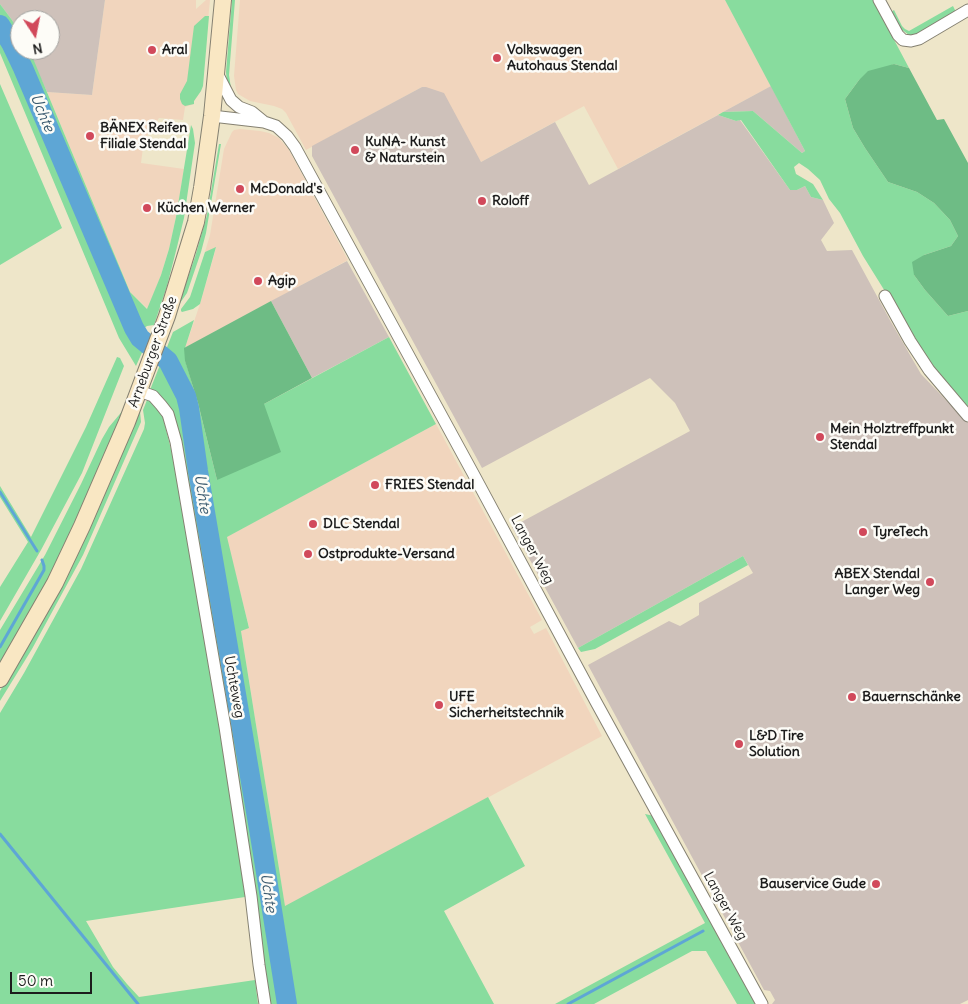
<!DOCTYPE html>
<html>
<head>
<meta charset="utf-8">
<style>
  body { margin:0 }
  #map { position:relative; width:968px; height:1004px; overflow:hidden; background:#eee6c9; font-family:Delius,sans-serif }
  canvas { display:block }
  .north { position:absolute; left:10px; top:10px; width:50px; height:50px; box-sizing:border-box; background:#fdfcf7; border:1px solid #a3a29f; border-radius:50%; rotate:169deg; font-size:14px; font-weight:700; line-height:20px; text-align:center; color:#1c1c1c }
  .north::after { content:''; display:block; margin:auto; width:18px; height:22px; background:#d1495b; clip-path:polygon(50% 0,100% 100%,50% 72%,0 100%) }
  .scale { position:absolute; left:10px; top:972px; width:82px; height:22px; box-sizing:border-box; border:2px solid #1c1c1c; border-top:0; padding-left:6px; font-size:15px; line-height:18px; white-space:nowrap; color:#1c1c1c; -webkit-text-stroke:4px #fdfcf7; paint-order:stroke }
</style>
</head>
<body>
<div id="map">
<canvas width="968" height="1004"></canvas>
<div class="north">N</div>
<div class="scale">50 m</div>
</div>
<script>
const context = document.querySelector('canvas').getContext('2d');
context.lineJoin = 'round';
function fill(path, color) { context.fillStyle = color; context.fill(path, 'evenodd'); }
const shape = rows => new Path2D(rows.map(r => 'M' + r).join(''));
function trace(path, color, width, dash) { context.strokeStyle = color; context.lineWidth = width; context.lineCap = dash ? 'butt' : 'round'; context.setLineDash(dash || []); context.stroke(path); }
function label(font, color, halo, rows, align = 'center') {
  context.font = font + ' Delius,sans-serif'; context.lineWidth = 5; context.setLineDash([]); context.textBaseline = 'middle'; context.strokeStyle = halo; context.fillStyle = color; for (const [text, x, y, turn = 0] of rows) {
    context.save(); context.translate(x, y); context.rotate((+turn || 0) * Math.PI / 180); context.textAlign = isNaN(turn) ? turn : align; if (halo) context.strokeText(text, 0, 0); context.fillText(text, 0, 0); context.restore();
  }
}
const built = shape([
  [105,0,196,0,196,9,206,0,210,0,201,91,194,101,194,104,185,107,183,120,159,118,144,140,141,163,184,169,176,217,169,249,161,275,148,309,130,292,47,92,92,95],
  [240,0,725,0,771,86,618,169,584,106,481,162,422,87,306,150,286,113,282,109,274,106,250,101,238,94,236,90,234,76],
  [240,129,260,131,269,133,279,138,289,150,348,260,185,348,200,304,216,248,205,252,210,235,224,149,232,132,234,130],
  [436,424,542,620,530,627,534,634,546,628,602,736,285,907,241,631,249,627,226,537]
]);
const industrial = shape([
  [0,0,105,0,92,95,47,92,28,50,50,50,50,20,20,20,20,34,12,20,0,4],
  [771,86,805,151,802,153,753,111,723,112],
  [422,87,426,87,444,93,481,162,555,122,589,185,718,115,736,121,740,120,790,190,797,190,805,186,811,197,823,200,834,223,821,240,827,251,852,250,891,322,921,374,968,423,968,1000,960,1004,772,1004,775,1000,770,991,764,990,588,665,669,621,680,626,699,615,699,603,753,573,743,556,578,648,512,527,690,431,675,403,650,378,482,468,312,156,312,146],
  [347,261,389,337,312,378,271,301]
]);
const green = shape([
  [232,0,235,0,229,75,232,95,227,83,226,72],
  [725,0,873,0,909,68,894,64,859,80,845,99,853,128,865,148,888,182,917,192,934,203,950,220,958,236,951,246,924,255,914,275,925,290,948,316,968,311,968,409,929,362,863,256,840,213,829,199,820,180,808,169,799,163,794,167,796,174,813,184,823,200,811,197,805,186,797,190,790,190,741,120,736,121,718,115,723,112,753,111,802,153,805,151],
  [0,4,12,20,20,34,20,50,28,50,32,56,130,292,147,309,161,275,169,249,176,217,191,125,193,129,195,143,184,218,177,247,167,286,154,325,147,326,143,329,149,337,136,366,119,338,0,53],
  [953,6,956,12,917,34,913,35,909,35,901,29,891,12,894,10,902,26,905,29,909,31],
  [205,16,209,16,203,86,201,91,194,101,194,104,185,106,182,104,180,99,180,94,187,81,194,26],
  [0,84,62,228,0,265],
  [219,144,221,144,206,233,201,252,187,293,178,306,195,257,207,215],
  [216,247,200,304,193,309,182,312,181,311,181,309,190,297,205,252],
  [194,320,185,348,185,360,198,403,217,480,264,404,389,337,436,424,227,537,249,628,241,631,285,906,488,797,525,866,444,911,494,1004,268,1004,181,443,150,390,173,332],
  [117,357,120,358,124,366,82,473,41,550,0,621,0,587,28,542,0,497,0,486,31,537,86,427],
  [147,400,153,402,165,417,164,422,171,449,190,547,230,787,245,897,86,921,113,967,127,984,139,997,255,980,258,1004,0,1004,0,713,24,673,81,569,144,429,145,423,143,410],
  [142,401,140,411,141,422,83,555,32,649,0,701,0,691,25,648],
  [124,409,65,549,0,667,0,630,45,555,81,484,102,439,109,427],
  [743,556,748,565,595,649,581,652,578,648],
  [645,814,654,816,756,1004,737,1004,706,951,692,951,594,1004,555,1004,705,923]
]);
const forest = shape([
  [894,64,909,68,937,120,944,119,968,163,968,311,948,316,925,290,914,275,912,262,924,255,951,246,958,236,950,220,934,203,917,192,888,182,865,148,853,128,845,99,859,80,868,71],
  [271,301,312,378,264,404,281,452,217,480,198,403,185,361,184,348]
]);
const stream = shape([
  [0,492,37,551],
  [0,647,44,570,44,566,42,560],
  [0,834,138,1004],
  [568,1004,703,931]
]);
const river = shape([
  [0,25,11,43,23,68,134,328,140,338,168,361,186,396,189,408,198,471,260,835,287,1004]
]);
const street = shape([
  [879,0,898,35,903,40,911,41,919,39,968,10],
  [217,73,231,100,239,107,252,112,263,121],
  [212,116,264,122,276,126,287,136,295,147,475,477,596,702,762,1004],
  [885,296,910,341,929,370,968,416],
  [139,391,153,396,161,405,168,414,176,442,225,727,251,896,259,965,265,1004]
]);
const secondary = shape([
  [0,679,55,583,82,526,127,422,167,316,196,222,202,188,212,116,223,0]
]);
const markers = [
  [152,50,5,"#d1495b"],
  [497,58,5,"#d1495b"],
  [90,136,5,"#d1495b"],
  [355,150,5,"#d1495b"],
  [240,189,5,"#d1495b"],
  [482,201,5,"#d1495b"],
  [147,208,5,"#d1495b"],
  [258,281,5,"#d1495b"],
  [820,437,5,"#d1495b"],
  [375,485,5,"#d1495b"],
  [313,524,5,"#d1495b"],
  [863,532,5,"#d1495b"],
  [308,554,5,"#d1495b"],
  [930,582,5,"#d1495b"],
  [852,697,5,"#d1495b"],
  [439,705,5,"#d1495b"],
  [739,744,5,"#d1495b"],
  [876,884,5,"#d1495b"]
];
const poiNames = [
  ["Aral",162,50],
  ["Volkswagen",507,50],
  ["Autohaus Stendal",507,66],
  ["BÄNEX Reifen",100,128],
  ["Filiale Stendal",100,144],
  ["KuNA- Kunst",365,142],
  ["& Naturstein",365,158],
  ["McDonald's",250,189],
  ["Roloff",492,201],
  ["Küchen Werner",157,208],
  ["Agip",268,281],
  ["Mein Holztreffpunkt",830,429],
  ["Stendal",830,445],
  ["FRIES Stendal",385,485],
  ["DLC Stendal",323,524],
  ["TyreTech",873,532],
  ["Ostprodukte-Versand",318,554],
  ["ABEX Stendal",920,574,"right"],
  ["Langer Weg",920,590,"right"],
  ["UFE",449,697],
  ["Sicherheitstechnik",449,713],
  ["Bauernschänke",862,697],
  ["L&D Tire",749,736],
  ["Solution",749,752],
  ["Bauservice Gude",866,884,"right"]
];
const streetNames = [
  ["Arneburger Straße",153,352,-70],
  ["Langer Weg",532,550,62],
  ["Uchteweg",234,687,80],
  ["Langer Weg",725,906,61]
];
const waterNames = [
  ["Uchte",42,113,67],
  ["Uchte",202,494,81],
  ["Uchte",268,893,81]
];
fill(built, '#f1d5bd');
fill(industrial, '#cec1ba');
fill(green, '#88dc9e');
fill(forest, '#6ebc85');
trace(stream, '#5ea6d5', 3);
trace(river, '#5ea6d5', 20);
trace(street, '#858172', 13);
trace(secondary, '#858172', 18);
trace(street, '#fff', 11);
trace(secondary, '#f9e7c3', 16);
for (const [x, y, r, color] of markers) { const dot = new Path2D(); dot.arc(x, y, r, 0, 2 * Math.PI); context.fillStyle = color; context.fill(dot); trace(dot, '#fdfcf7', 2); }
label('bold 14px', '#1c1c1c', '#fdfcf7', poiNames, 'left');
label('14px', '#1c1c1c', '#fdfcf7', streetNames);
label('italic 15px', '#3a5a6f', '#fdfcf7', waterNames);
</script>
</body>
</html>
